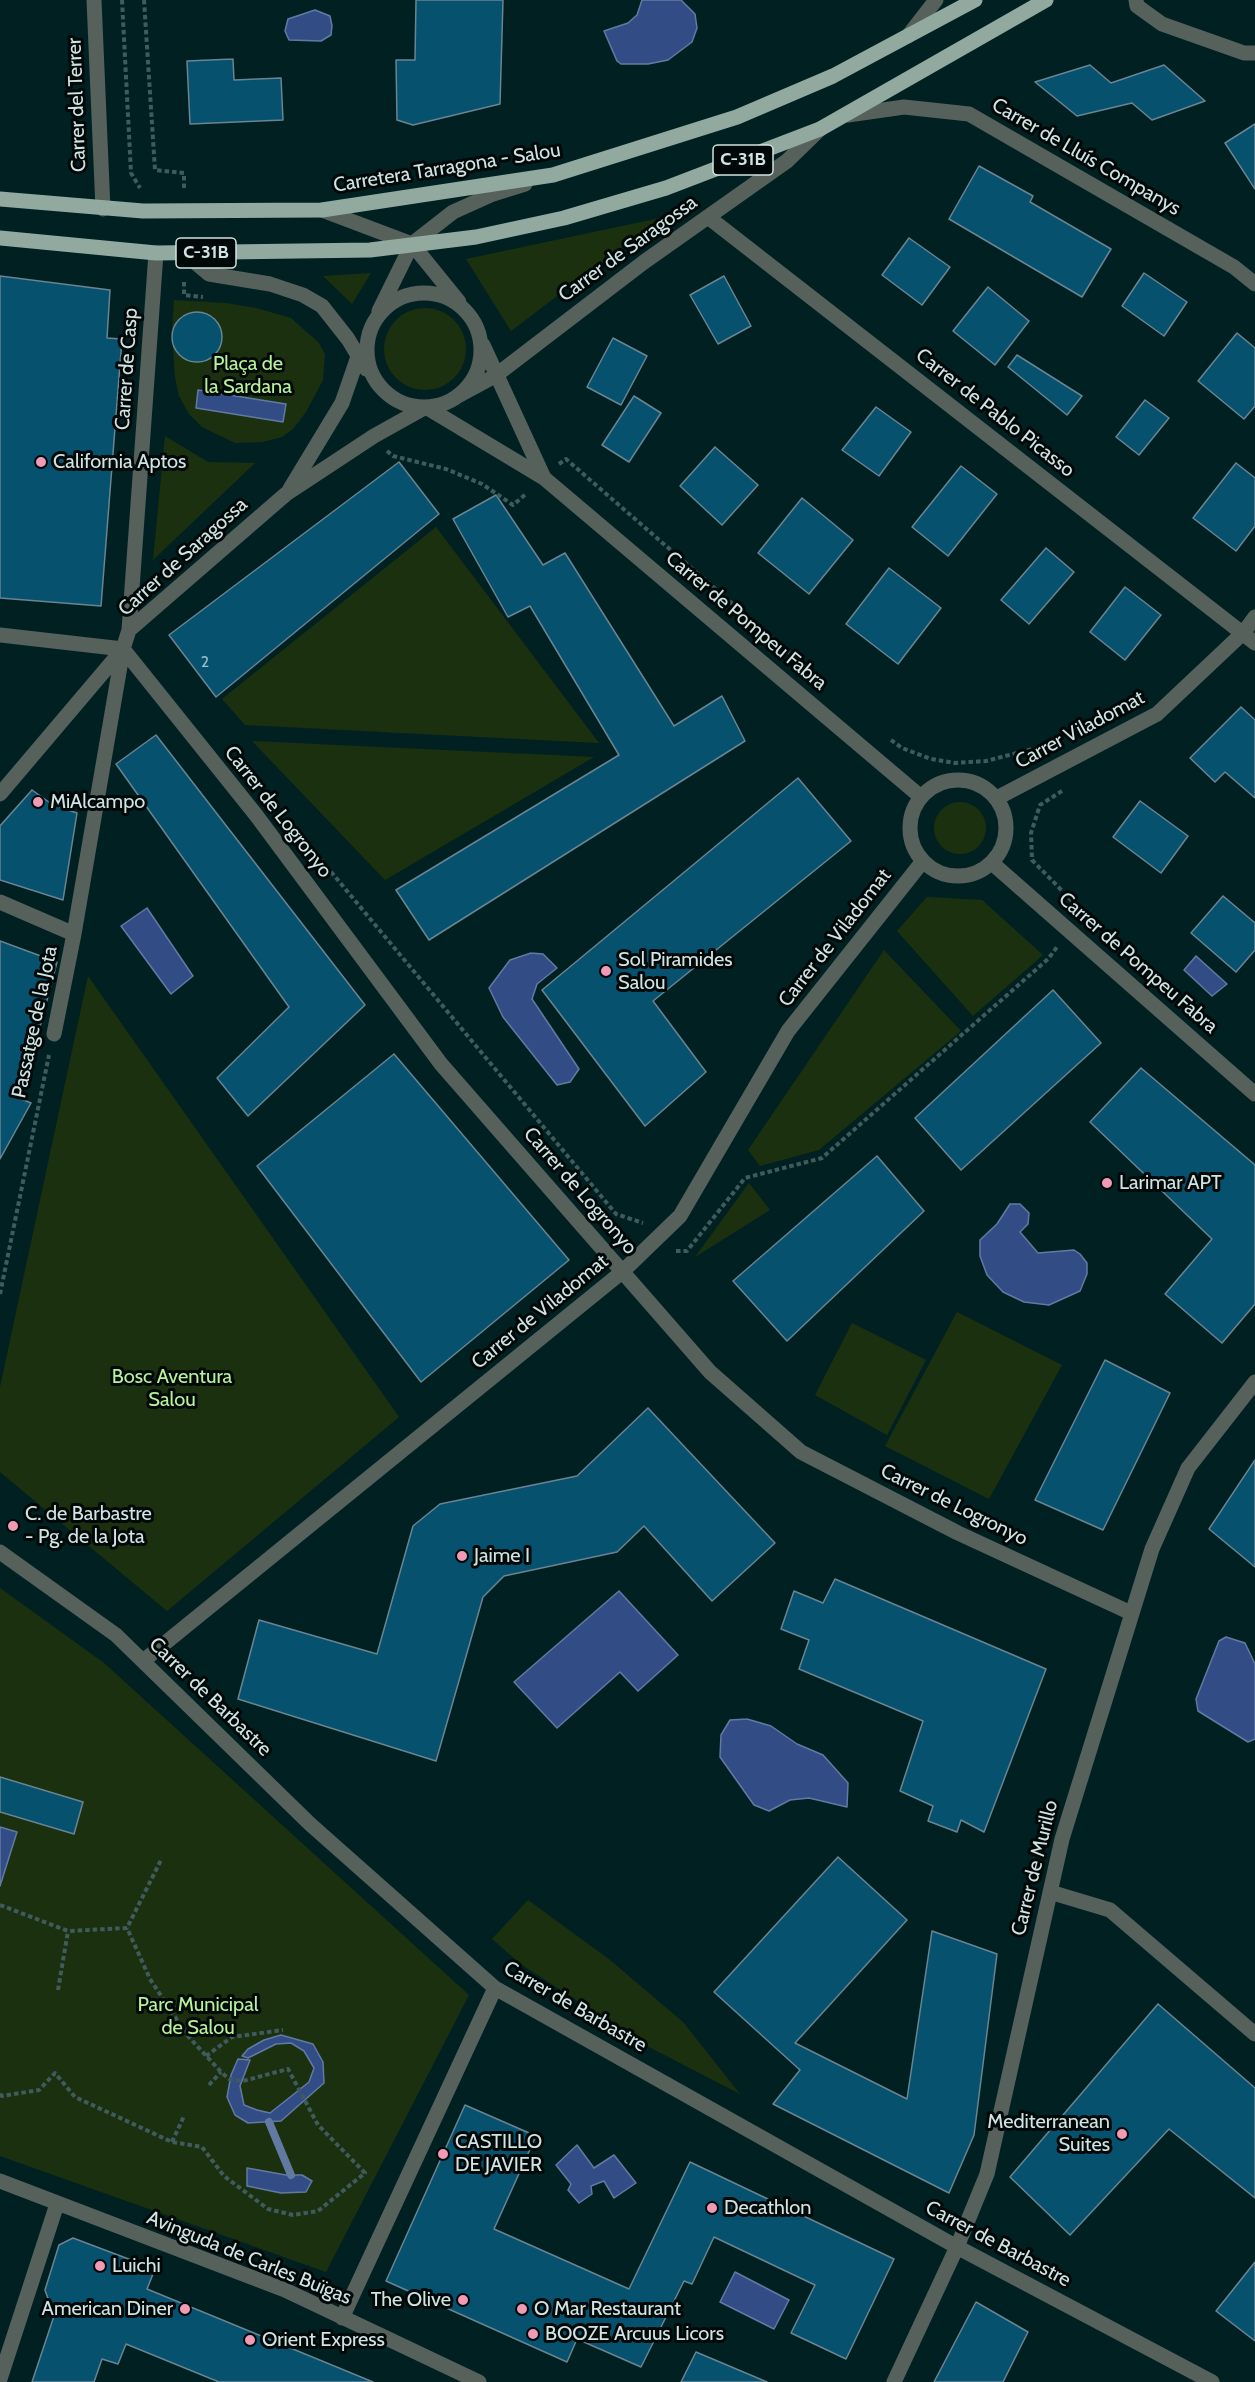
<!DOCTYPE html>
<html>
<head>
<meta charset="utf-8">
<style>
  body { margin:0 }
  canvas { display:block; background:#012022 }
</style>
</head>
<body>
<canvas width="1255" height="2382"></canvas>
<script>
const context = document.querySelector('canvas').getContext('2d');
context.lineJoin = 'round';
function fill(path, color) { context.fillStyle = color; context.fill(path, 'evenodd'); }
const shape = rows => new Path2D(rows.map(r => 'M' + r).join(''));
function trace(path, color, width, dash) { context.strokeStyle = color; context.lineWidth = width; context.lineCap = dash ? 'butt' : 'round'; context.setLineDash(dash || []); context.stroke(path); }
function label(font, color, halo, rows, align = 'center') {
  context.font = font + ' Cabin,sans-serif'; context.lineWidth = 6; context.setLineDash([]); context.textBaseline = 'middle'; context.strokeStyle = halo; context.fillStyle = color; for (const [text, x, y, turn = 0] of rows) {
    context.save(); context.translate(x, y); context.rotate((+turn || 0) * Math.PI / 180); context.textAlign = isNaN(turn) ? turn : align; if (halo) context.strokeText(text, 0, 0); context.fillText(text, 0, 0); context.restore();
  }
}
const green = shape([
  [660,218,511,331,466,259],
  [371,273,352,304,323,276],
  [174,300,226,303,256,308,291,318,319,343,325,354,323,380,306,412,293,429,282,437,262,442,235,443,202,427,189,414,179,396,175,377,172,330],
  '384 349a41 41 0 1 1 82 0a41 41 0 1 1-82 0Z',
  [165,436,208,462,255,463,153,560],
  [436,527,599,743,245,725,222,699],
  [252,741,594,757,385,880],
  '934 828a26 26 0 1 1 52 0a26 26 0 1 1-52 0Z',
  [927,897,982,900,1043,955,973,1016,897,931],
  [884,950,961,1031,819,1150,760,1166,748,1150],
  [88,976,399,1417,167,1611,0,1472,0,1387],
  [749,1183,770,1210,695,1257],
  [957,1312,1062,1365,989,1499,885,1446],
  [852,1323,926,1360,887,1435,815,1395],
  [0,1588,104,1663,469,1995,326,2272,0,2156],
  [528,1900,610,1960,683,2022,740,2094,649,2047,522,1965,492,1939]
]);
const water = shape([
  [642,0,681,0,695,14,697,28,692,42,668,60,648,64,621,64,617,61,604,31,628,23,637,15,642,0],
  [315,10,330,16,332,26,331,35,321,41,289,40,285,31,288,19,315,10],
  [198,390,286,404,283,422,196,408,198,390],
  [147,908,193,976,171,994,121,926,147,908],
  [531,953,543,954,557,968,537,984,532,999,579,1069,570,1082,557,1085,503,1017,489,988,510,960,531,953],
  [1196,956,1227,984,1212,996,1184,970,1196,956],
  [1010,1204,1020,1204,1029,1213,1028,1224,1020,1232,1038,1253,1074,1250,1080,1254,1087,1263,1087,1274,1080,1291,1049,1305,1024,1302,1003,1292,987,1275,980,1256,980,1240,997,1224,1010,1204],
  [619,1591,678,1655,638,1691,620,1672,557,1728,514,1682,619,1591],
  [1226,1637,1245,1643,1255,1664,1255,1739,1248,1742,1198,1711,1196,1699,1219,1641,1226,1637],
  [747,1719,771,1726,797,1744,823,1755,848,1783,847,1807,809,1798,790,1800,769,1811,754,1805,720,1757,721,1735,730,1720,747,1719],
  [0,1827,17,1832,0,1886,0,1827],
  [281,2035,313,2044,323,2062,324,2083,281,2121,248,2123,235,2115,227,2097,231,2075,238,2059,250,2060,240,2086,244,2105,257,2110,270,2113,309,2082,314,2068,304,2051,291,2043,276,2044,248,2058,242,2056,248,2049,264,2040,281,2035],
  [577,2145,594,2168,614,2155,636,2183,614,2198,604,2181,591,2186,592,2194,579,2203,568,2190,571,2184,556,2165,577,2145],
  [247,2168,286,2175,302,2175,312,2181,306,2192,281,2193,247,2186,247,2168],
  [735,2272,789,2300,774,2329,720,2302,735,2272]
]);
const stream = shape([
  [269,2122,291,2175]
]);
const building = shape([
  [416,0,503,0,500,104,413,125,397,120,396,60,415,60,416,0],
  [233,59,234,80,281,78,283,120,190,124,187,61,233,59],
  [1090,65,1111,83,1164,65,1205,101,1152,120,1132,103,1077,116,1035,82,1090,65],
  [1255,124,1255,189,1225,143,1255,124],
  [979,166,1033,196,1030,202,1111,249,1082,297,949,219,979,166],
  [909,238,950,267,922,305,882,275,909,238],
  [1144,273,1187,302,1164,336,1122,306,1144,273],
  [0,276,110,290,107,338,122,339,101,606,0,598,0,276],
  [724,276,751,326,718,344,690,295,724,276],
  [988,287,1029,321,995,365,953,331,988,287],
  '172 337a25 25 0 1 1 50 0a25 25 0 1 1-50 0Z',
  [1237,333,1255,348,1255,406,1244,419,1198,381,1237,333],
  [613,338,647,356,621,405,587,387,613,338],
  [1017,355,1082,396,1067,415,1008,367,1017,355],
  [634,396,661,413,629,462,602,445,634,396],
  [1145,400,1169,418,1139,455,1116,437,1145,400],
  [876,407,911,432,879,476,842,450,876,407],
  [715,447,758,485,722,525,680,486,715,447],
  [399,462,439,514,216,697,169,635,399,462],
  [1236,463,1255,478,1255,526,1236,551,1193,518,1236,463],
  [961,466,997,494,948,556,912,527,961,466],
  [496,495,543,565,565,553,674,726,722,696,745,741,429,940,396,890,619,755,530,606,508,617,453,519,496,495],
  [802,498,853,540,809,594,758,553,802,498],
  [1046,548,1074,572,1029,624,1001,600,1046,548],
  [889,568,941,608,898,664,846,624,889,568],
  [1125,587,1161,615,1125,660,1090,632,1125,587],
  [1241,707,1255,720,1255,798,1225,772,1215,782,1190,758,1241,707],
  [156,735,365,1005,248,1116,217,1078,289,1007,116,764,156,735],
  [798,778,851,841,653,1001,706,1072,645,1126,542,990,798,778],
  [32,790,53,805,77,813,63,900,0,880,0,826,32,790],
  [1140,801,1188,836,1161,873,1113,837,1140,801],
  [1223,896,1255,923,1255,950,1236,972,1191,933,1223,896],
  [0,941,57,962,21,1099,31,1103,0,1159,0,941],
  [1053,990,1101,1043,961,1170,915,1118,1053,990],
  [394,1054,569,1260,421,1382,257,1166,394,1054],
  [1141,1068,1255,1165,1255,1304,1222,1343,1165,1294,1212,1239,1090,1122,1141,1068],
  [877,1156,924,1211,787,1341,733,1281,877,1156],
  [1105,1360,1170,1393,1103,1530,1035,1500,1105,1360],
  [648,1408,775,1543,712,1601,644,1526,617,1552,504,1576,483,1597,436,1761,238,1699,259,1620,377,1654,413,1526,440,1504,577,1476,648,1408],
  [1255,1460,1255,1567,1209,1529,1255,1460],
  [835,1579,1046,1669,984,1832,961,1820,957,1832,928,1821,933,1806,900,1791,923,1721,799,1669,809,1640,781,1629,794,1591,823,1603,835,1579],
  [0,1777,83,1802,74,1834,0,1812,0,1777],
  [838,1857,907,1920,795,2043,907,2099,932,1931,997,1954,974,2135,949,2193,773,2104,800,2070,714,1992,838,1857],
  [1158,2004,1255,2088,1255,2198,1169,2129,1070,2235,1010,2177,1158,2004],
  [465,2105,536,2136,494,2229,629,2289,690,2162,894,2259,846,2359,791,2333,815,2285,714,2237,692,2284,684,2281,641,2367,577,2339,567,2362,386,2281,465,2105],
  [73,2238,155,2269,147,2289,373,2382,219,2382,126,2344,118,2364,102,2359,94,2382,32,2382,54,2316,45,2290,59,2245,73,2238],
  [1255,2262,1255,2341,1216,2311,1255,2262],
  [976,2302,1028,2332,1003,2382,934,2382,976,2302],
  [696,2352,767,2382,681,2382,696,2352]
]);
const path = shape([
  [122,0,131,173,140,188],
  [144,0,155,170,184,173,184,191],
  [184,282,184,295,203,297],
  [387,451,393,456,446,469,482,484,513,505,527,493],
  [559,464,566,459,819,679],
  [891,740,902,748,931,759,955,763,986,761,1044,746,1045,749],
  [1062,791,1040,805,1031,833,1032,860,1076,905],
  [307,843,616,1214,643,1223],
  [676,1251,687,1251,745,1178,822,1158,1048,959,1057,947],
  [0,1294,49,1055],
  [0,1905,68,1931,127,1928,162,1858],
  [58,1990,68,1931],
  [206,2056,232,2037,283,2030],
  [209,2085,221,2072],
  [0,2094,2,2096,39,2090,55,2073,75,2097,172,2142,202,2147,224,2176,268,2209,293,2215,318,2211,365,2173,318,2125,288,2069,243,2081,229,2079,221,2072,187,2035,150,1979,127,1928],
  [172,2142,184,2116]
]);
const minor = shape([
  [94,0,103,209],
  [1136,0,1137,6,1162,24,1244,53,1255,53],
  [908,36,936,0],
  [848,115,904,107,969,114,1234,267,1255,284],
  [322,210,412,244,459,302],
  [708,217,1255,643],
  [184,253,209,274,270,284,303,295,322,306,348,339,366,369],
  '367 350a57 57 0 1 1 114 0a57 57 0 1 1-114 0Z',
  [379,311,412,244,453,212,493,194,525,184],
  [483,345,544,478],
  [456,397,495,376,644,262,787,161,820,129],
  [290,489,342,403,360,351],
  [129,630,156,253],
  [0,635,123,649],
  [123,649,256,815,441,1064,710,1372,801,1452,958,1533,1131,1613],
  '910 828a48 48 0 1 1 96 0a48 48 0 1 1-96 0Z',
  [0,794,123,649,129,630,286,494,374,436,426,407,544,478,921,797],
  [997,798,1157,714,1244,632,1255,617],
  [992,863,1255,1094],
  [0,902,74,934],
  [54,1034,74,934,123,649],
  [0,1552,116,1635,310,1824,495,1988,957,2247,1212,2382],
  [143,1661,622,1272,680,1216,788,1031,923,861],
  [1050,1892,1110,1910,1255,2034],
  [0,2181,285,2290,479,2382],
  [342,2318,495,1988],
  [0,2379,57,2204],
  [894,2382,957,2247,987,2174,1062,1839,1152,1549,1188,1468,1255,1382]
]);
const major = shape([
  [0,199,143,211,322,210,553,175,737,117,833,76,975,0],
  [0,238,156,253,370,250,476,237,564,218,666,188,820,129,1046,0]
]);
const markers = [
  [41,462,6,"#f09ab5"],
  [38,802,6,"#f09ab5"],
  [606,971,6,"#f09ab5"],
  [1107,1183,6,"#f09ab5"],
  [13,1526,6,"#f09ab5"],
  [462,1556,6,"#f09ab5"],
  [1122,2134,6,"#f09ab5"],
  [443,2154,6,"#f09ab5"],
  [712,2208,6,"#f09ab5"],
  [100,2266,6,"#f09ab5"],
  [463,2300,6,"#f09ab5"],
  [185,2309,6,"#f09ab5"],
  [522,2309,6,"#f09ab5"],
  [533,2334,6,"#f09ab5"],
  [250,2340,6,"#f09ab5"]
];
const numberNames = [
  ["2",205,662]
];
const shields = [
  [743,160,60],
  [206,253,60]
];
const shieldNames = [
  ["C-31B",743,160],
  ["C-31B",206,253]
];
const streetNames = [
  ["Carrer del Terrer",77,105,-92],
  ["Carrer de Lluís Companys",1086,157,30],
  ["Carretera Tarragona - Salou",447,168,-9],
  ["Carrer de Saragossa",628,249,-36],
  ["Carrer de Casp",127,369,-86],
  ["Carrer de Pablo Picasso",995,413,38],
  ["Carrer de Saragossa",183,557,-42],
  ["Carrer de Pompeu Fabra",746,621,40],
  ["Carrer Viladomat",1080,730,-28],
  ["Carrer de Logronyo",278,812,52],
  ["Carrer de Viladomat",835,938,-52],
  ["Carrer de Pompeu Fabra",1138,963,41],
  ["Passatge de la Jota",35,1022,-78],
  ["Carrer de Logronyo",580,1191,49],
  ["Carrer de Viladomat",540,1312,-39],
  ["Carrer de Logronyo",954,1505,26],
  ["Carrer de Barbastre",210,1697,44],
  ["Carrer de Murillo",1035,1868,-76],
  ["Carrer de Barbastre",575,2007,30],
  ["Carrer de Barbastre",998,2244,28],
  ["Avinguda de Carles Buïgas",249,2258,22]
];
const parkNames = [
  ["Plaça de",248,364],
  ["la Sardana",248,387],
  ["Bosc Aventura",172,1377],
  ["Salou",172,1400],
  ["Parc Municipal",198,2005],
  ["de Salou",198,2028]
];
const poiNames = [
  ["California Aptos",53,462],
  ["MiAlcampo",50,802],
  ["Sol Piramides",618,960],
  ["Salou",618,983],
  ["Larimar APT",1119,1183],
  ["C. de Barbastre",25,1514],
  ["- Pg. de la Jota",25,1537],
  ["Jaime I",474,1556],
  ["Mediterranean",1110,2122,"right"],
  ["Suites",1110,2145,"right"],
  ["CASTILLO",455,2142],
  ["DE JAVIER",455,2165],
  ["Decathlon",724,2208],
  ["Luichi",112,2266],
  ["The Olive",451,2300,"right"],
  ["American Diner",173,2309,"right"],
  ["O Mar Restaurant",534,2309],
  ["BOOZE Arcuus Licors",545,2334],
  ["Orient Express",262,2340]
];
fill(green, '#1b300e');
fill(water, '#324d86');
trace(water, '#627aa2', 1.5);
trace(stream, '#627aa2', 8);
fill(building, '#05516e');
trace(building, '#6a8492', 1.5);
trace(path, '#405b5d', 4, [4.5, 3]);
trace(minor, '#56615c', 15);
trace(major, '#91a99f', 15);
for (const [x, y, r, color] of markers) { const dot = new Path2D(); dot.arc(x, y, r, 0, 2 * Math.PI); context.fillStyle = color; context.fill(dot); trace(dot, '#010808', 2); }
label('16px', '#9ebec6', null, numberNames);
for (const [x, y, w] of shields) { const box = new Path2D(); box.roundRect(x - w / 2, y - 15, w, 30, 4.5); context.fillStyle = '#010808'; context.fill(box); trace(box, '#d1e3e3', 1.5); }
label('bold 18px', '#d1e3e3', null, shieldNames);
label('20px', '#d1e3e3', '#010808', streetNames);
label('20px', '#b7f39a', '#010808', parkNames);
label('20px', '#d1e3e3', '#010808', poiNames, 'left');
</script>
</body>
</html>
